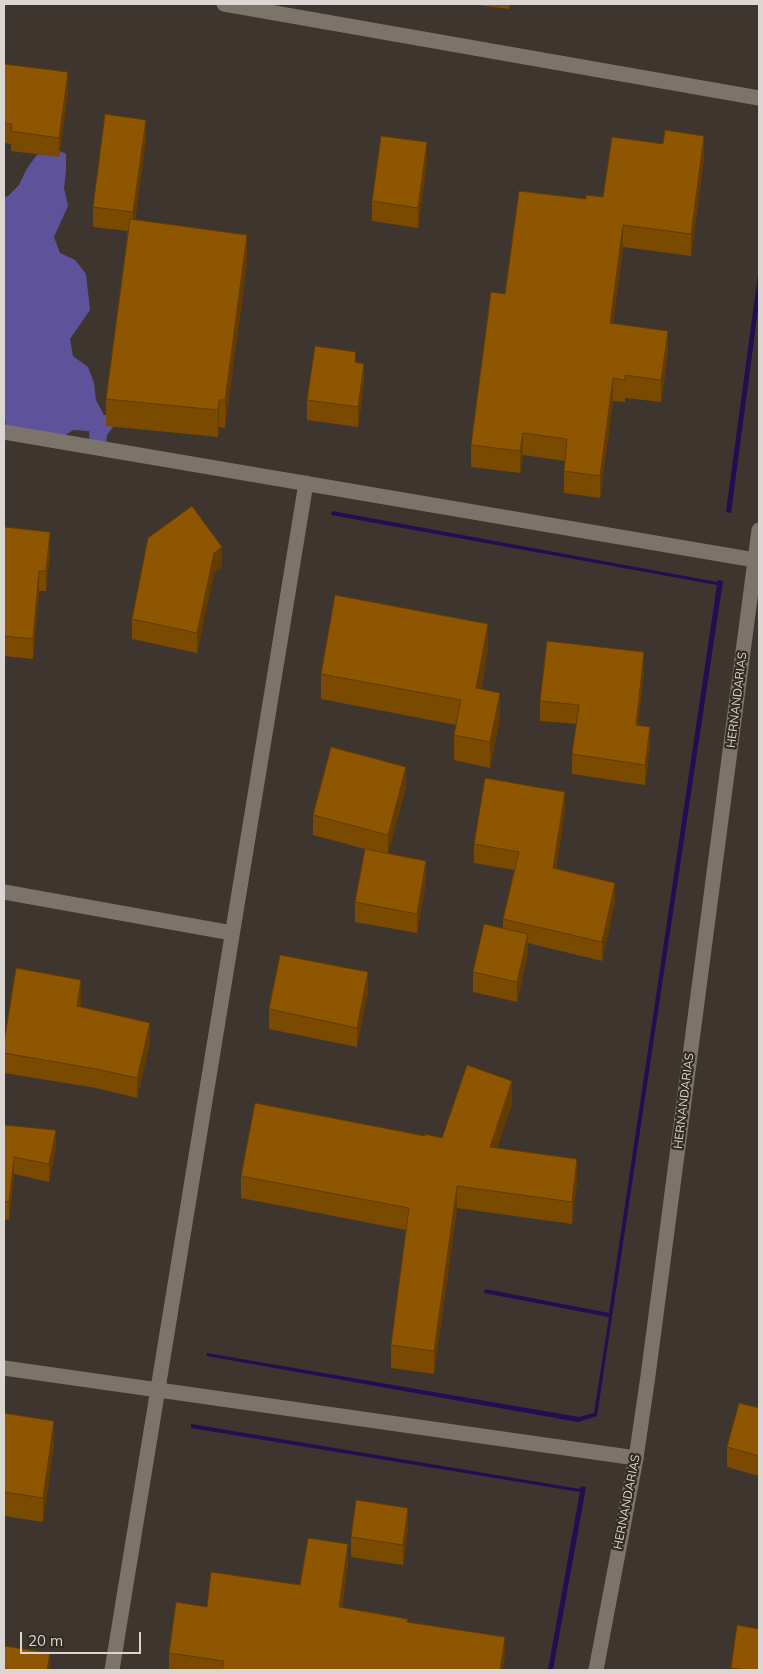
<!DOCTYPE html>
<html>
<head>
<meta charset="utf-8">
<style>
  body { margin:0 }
  #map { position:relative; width:763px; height:1674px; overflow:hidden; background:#3d352e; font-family:Mulish,sans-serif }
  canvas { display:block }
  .frame { position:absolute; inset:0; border:5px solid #dbd6d1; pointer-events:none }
  .scale { position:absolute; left:20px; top:1632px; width:121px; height:22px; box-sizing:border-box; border:2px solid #dbd6d1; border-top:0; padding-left:6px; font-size:15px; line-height:18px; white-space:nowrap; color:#dbd6d1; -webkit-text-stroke:4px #322b24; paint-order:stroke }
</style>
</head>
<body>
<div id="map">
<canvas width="763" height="1674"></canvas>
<div class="frame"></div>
<div class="scale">20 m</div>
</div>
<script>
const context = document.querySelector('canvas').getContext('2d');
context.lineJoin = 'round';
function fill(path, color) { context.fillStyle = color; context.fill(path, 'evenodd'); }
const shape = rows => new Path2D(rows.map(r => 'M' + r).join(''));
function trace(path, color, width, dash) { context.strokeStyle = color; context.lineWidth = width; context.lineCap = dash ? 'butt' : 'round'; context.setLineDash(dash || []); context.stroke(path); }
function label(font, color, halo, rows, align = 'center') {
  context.font = font + ' Mulish,sans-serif'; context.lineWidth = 4.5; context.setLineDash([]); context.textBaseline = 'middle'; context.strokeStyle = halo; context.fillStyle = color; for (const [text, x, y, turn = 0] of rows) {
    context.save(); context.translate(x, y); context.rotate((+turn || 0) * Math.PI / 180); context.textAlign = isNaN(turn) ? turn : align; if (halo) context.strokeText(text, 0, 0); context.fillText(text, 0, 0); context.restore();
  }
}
const forest = shape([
  [50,146,66,154,66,171,64,188,68,206,54,237,60,253,75,260,86,274,90,310,70,339,73,356,88,367,94,383,96,400,104,415,107,415,113,427,107,435,106,443,90,448,89,431,73,430,59,440,42,444,26,443,9,436,5,421,4,421,4,197,8,196,19,185,26,170,36,156]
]);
const water = shape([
  [759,267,759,302,731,513,726,512],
  [332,511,717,582,718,580,723,581,597,1416,578,1422,207,1356,207,1353,579,1417,594,1413,609,1317,484,1293,485,1289,609,1313,717,585,331,515],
  [191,1424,580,1489,581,1486,586,1487,553,1670,548,1670,580,1492,191,1428]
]);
const street = shape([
  [224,4,759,98],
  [4,432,755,560],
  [4,892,232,933],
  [4,1368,636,1458],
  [112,1670,306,483]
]);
const secondary = shape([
  [596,1670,636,1458,648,1376,759,530]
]);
const wall = shape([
  [478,4,510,4,509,9,478,5],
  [4,64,68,92,59,157,11,151,11,144,4,143],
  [146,139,135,220,247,262,225,428,219,427,218,437,106,426,106,399,128,231,93,227,93,207],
  [704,158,691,256,623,247,613,323,668,353,661,402,625,398,625,402,613,401,600,498,564,493,564,471,565,461,523,455,520,473,471,467,471,445,505,294,586,199,603,197],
  [427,162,418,228,372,221,372,201],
  [356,362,364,384,358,427,307,420,307,400],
  [4,527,50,552,46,591,39,591,33,659,4,656],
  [222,567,214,573,197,653,132,639,132,619],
  [488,649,481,689,500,718,490,768,454,760,454,735,456,725,321,699,321,674],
  [644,671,638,725,650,747,645,785,572,774,572,754,577,724,540,721,540,701],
  [406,787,388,854,426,881,417,933,355,922,355,902,365,849,313,835,313,815],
  [565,810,556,869,615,902,602,961,528,943,528,954,517,1002,473,992,473,972,503,928,503,919,514,870,474,863,474,844],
  [368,992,357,1047,269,1029,269,1009],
  [81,1000,80,1006,150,1043,137,1098,96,1088,4,1073,4,1043],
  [512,1104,497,1148,577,1181,572,1224,457,1208,434,1374,391,1368,391,1345,406,1230,241,1198,241,1176,425,1136,442,1138],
  [4,1125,56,1148,49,1182,14,1174,9,1220,4,1219],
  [759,1408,759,1476,727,1467,727,1447],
  [4,1413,54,1445,43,1522,4,1516],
  [408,1528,403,1565,351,1557,351,1537],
  [348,1562,342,1608,408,1622,505,1655,502,1670,169,1670,169,1653,207,1607,300,1585],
  [731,1668,759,1670,731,1670]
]);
const shadedWall = shape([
  [68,72,68,92,59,157,59,138],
  [146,120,146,139,133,232,133,212],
  [704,136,704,158,691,256,691,234],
  [427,142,427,162,418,228,418,208],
  [623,225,623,247,610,345,610,323],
  [247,235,247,262,225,428,225,400],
  [668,331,668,353,661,402,661,380],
  [364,364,364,384,358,427,358,407],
  [613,378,613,401,600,498,600,476],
  [219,400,219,427,218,437,218,410],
  [523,433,523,455,520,473,520,451],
  [50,532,50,552,46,591,46,571],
  [222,547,222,567,214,573,197,653,197,633,214,553],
  [39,571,39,591,33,659,33,639],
  [488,624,488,649,476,713,476,688],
  [644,652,644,671,636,745,636,725],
  [500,693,500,718,490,768,490,742],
  [650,727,650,747,645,785,645,765],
  [406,767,406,787,388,855,388,835],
  [565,792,565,810,553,887,553,868],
  [426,861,426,881,417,933,417,914],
  [615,883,615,902,602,961,602,942],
  [528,934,528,954,517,1002,517,982],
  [368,972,368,992,357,1047,357,1028],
  [81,980,81,1000,77,1025,77,1006],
  [150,1023,150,1043,137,1098,137,1078],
  [512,1081,512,1104,490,1169,490,1147],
  [56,1130,56,1148,49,1182,49,1164],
  [14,1157,14,1174,9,1220,9,1202],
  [577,1159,577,1181,572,1224,572,1202],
  [457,1186,457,1208,434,1374,434,1351],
  [54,1421,54,1445,43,1522,43,1498],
  [408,1508,408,1528,403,1565,403,1545],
  [348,1544,348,1562,339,1625,339,1607],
  [505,1637,505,1655,502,1670,500,1670],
  [50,1653,50,1670,47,1670]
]);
const building = shape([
  [4,64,68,72,59,138,11,131,12,124,4,123,4,64],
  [105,114,146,120,133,212,93,207,105,114],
  [665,130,704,136,691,234,623,225,610,323,668,331,661,380,625,375,625,380,613,378,600,476,564,471,567,439,523,433,520,451,471,445,491,292,505,294,519,191,586,199,586,195,603,197,612,137,663,144,665,130],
  [381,136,427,142,418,208,372,201,381,136],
  [130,219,247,235,225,400,219,400,218,410,106,399,130,219],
  [315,346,356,352,355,362,364,364,358,407,307,400,315,346],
  [192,506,222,547,214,553,197,633,132,619,148,538,192,506],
  [4,527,50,532,46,571,39,571,33,639,4,636,4,527],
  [335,595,488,624,476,688,500,693,490,742,454,735,461,700,321,674,335,595],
  [547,641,644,652,636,725,650,727,645,765,572,754,579,705,540,701,547,641],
  [331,747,406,767,388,835,313,815,331,747],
  [485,778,565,792,553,868,615,883,602,942,503,919,519,852,474,844,485,778],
  [365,849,426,861,417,914,355,902,365,849],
  [484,924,528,934,517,982,473,972,484,924],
  [280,955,368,972,357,1028,269,1009,280,955],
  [16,968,81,980,77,1006,150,1023,137,1078,96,1069,4,1053,4,1043,16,968],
  [467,1065,512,1081,490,1147,577,1159,572,1202,457,1186,434,1351,391,1345,409,1208,241,1176,255,1103,425,1136,425,1134,442,1138,467,1065],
  [4,1125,56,1130,49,1164,14,1157,9,1202,4,1201,4,1125],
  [739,1403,759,1408,759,1456,727,1447,739,1403],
  [4,1413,54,1421,43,1498,4,1492,4,1413],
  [356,1500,408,1508,403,1545,351,1537,356,1500],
  [308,1538,348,1544,339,1607,408,1619,407,1622,505,1637,500,1670,222,1670,224,1661,169,1653,176,1602,207,1607,211,1572,300,1585,308,1538],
  [737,1625,759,1629,759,1670,748,1670,731,1668,737,1625],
  [4,1646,50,1653,47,1670,4,1670,4,1646]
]);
const streetNames = [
  ["HERNANDARIAS",737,700,-83],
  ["HERNANDARIAS",684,1101,-83],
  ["HERNANDARIAS",627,1502,-79]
];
fill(forest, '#5e539a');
fill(water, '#220e51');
trace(street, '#7c746b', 15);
trace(secondary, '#7c746b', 15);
fill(wall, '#7a4a00');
fill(shadedWall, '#633c00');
fill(building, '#8e5600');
trace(building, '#633c00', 1);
label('12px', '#dbd6d1', '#322b24', streetNames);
</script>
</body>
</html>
